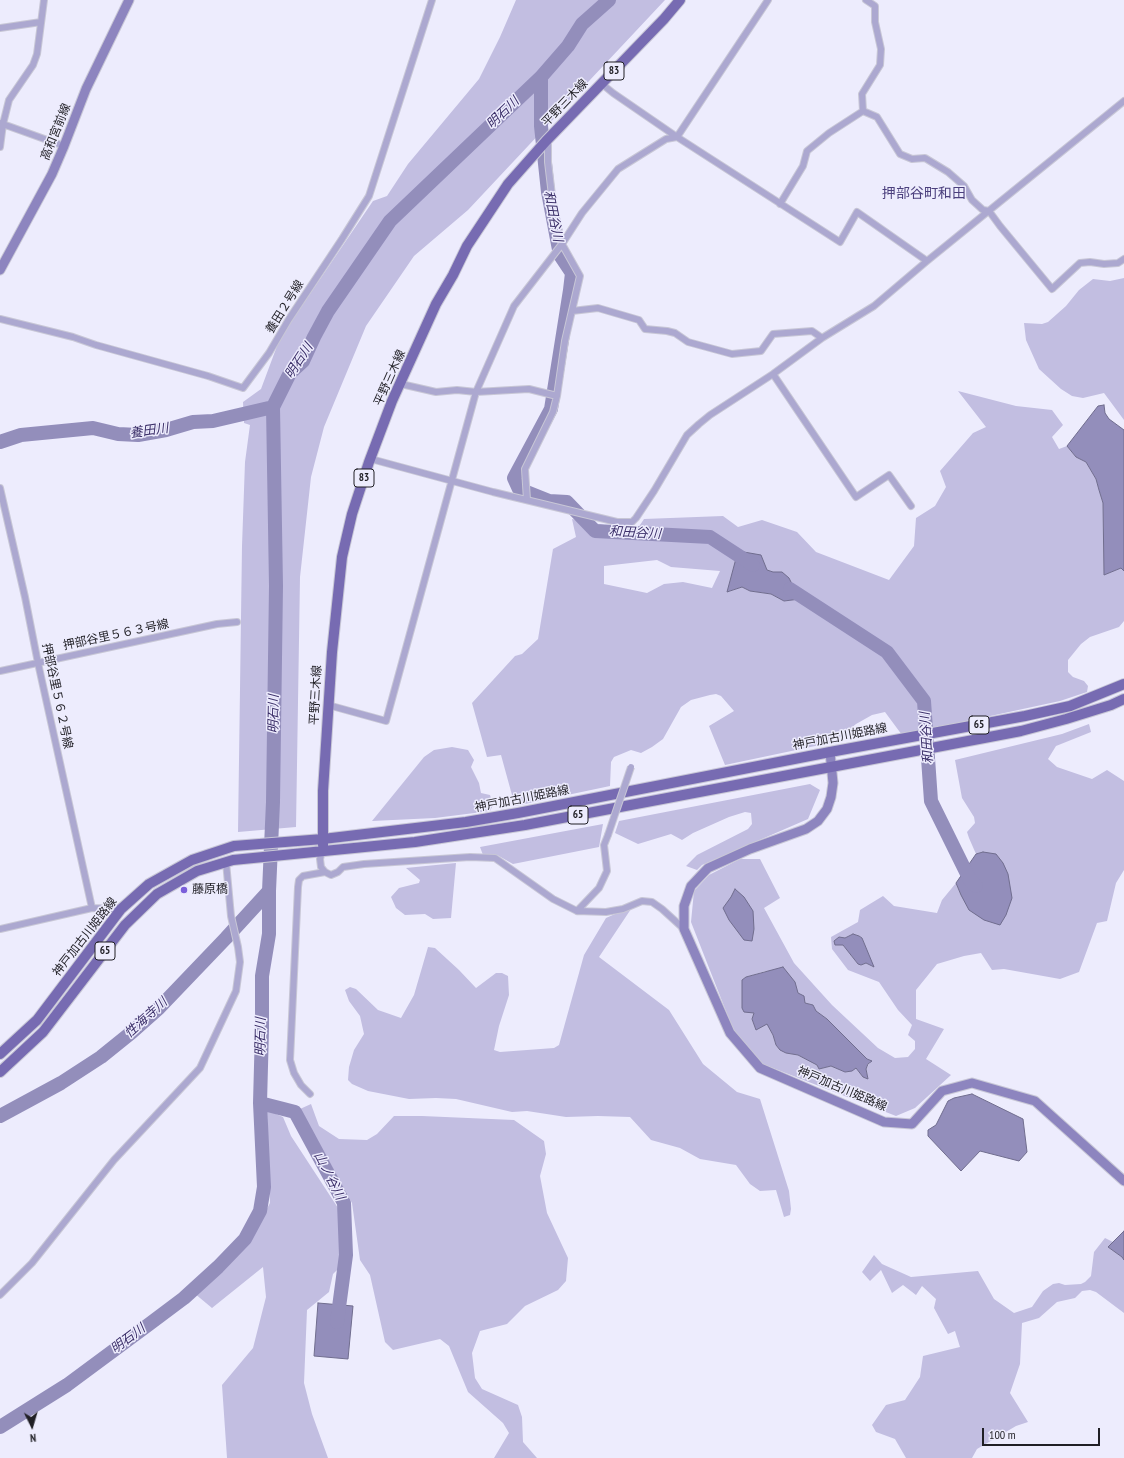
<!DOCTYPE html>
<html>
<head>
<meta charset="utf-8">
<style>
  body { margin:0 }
  #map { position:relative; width:1124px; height:1458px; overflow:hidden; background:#edecfd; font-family:"PT Sans Narrow",sans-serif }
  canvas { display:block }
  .north { position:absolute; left:12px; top:1406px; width:40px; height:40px; -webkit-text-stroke:3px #edecfd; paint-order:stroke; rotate:175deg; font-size:11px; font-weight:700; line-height:16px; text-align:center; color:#201f25 }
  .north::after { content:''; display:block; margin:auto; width:14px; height:18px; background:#201f25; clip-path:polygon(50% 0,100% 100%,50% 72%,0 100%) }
  .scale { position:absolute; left:982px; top:1428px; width:118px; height:18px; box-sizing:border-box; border:2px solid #201f25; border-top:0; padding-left:5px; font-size:12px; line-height:14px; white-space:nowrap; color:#201f25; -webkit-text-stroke:3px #edecfd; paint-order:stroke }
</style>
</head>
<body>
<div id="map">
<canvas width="1124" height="1458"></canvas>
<div class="north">N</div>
<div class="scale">100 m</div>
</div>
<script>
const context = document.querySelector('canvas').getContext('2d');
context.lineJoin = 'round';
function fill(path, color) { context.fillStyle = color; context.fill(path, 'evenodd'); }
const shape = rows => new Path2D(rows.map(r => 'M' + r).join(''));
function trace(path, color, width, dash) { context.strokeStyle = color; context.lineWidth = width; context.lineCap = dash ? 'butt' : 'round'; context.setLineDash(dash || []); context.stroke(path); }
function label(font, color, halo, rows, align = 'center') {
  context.font = font + ' "PT Sans Narrow","Noto Sans JP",sans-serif'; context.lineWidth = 3; context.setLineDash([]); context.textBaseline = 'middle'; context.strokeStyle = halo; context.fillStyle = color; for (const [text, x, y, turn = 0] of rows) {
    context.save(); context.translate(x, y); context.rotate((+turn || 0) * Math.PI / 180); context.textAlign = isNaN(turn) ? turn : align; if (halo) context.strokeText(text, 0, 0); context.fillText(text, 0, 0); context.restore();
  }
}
const green = shape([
  [516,0,665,0,468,210,414,256,366,326,324,427,311,477,300,577,296,827,238,832,242,546,245,462,250,425,244,423,243,402,261,389,280,338,373,201,387,196,408,164,479,79,500,37],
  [1124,278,1124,420,1104,393,1083,398,1072,396,1061,389,1039,369,1026,340,1024,323,1042,324,1048,322,1066,306,1079,290,1093,279,1110,281],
  [958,391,1016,406,1052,410,1063,425,1052,437,1059,449,1067,446,1076,457,1086,462,1096,479,1103,503,1104,575,1121,568,1124,571,1124,621,1119,627,1090,637,1081,644,1068,660,1068,672,1073,677,1084,681,1088,686,1087,692,1060,701,902,735,885,712,872,715,856,724,834,742,725,765,709,726,734,711,721,696,716,694,710,695,691,700,681,707,663,739,652,747,641,753,631,750,614,757,611,762,610,786,515,806,501,755,487,757,472,703,515,656,522,654,538,639,553,549,576,537,572,519,636,531,644,519,723,516,738,527,762,520,797,532,816,552,889,580,914,546,916,518,935,506,946,487,940,471,973,433,986,427],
  [739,551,767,570,789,578,792,584,804,593,805,601,800,599,784,601,771,594,750,591,742,587,728,592],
  [657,560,671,567,720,571,712,588,683,582,664,584,647,593,604,584,604,566],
  [1089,724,1091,732,1056,746,1048,759,1057,767,1092,779,1107,770,1124,781,1124,870,1116,883,1107,921,1097,923,1079,972,1060,979,1004,969,992,970,981,953,964,956,937,964,916,990,916,1019,944,1029,926,1059,951,1075,915,1108,896,1116,760,1063,733,1029,691,922,694,891,709,875,740,859,760,859,780,898,764,908,794,963,832,1005,878,1048,895,1058,908,1057,915,1049,915,1041,908,1035,912,1025,898,1010,879,982,848,970,832,949,831,937,858,922,860,910,883,896,894,906,937,913,942,900,956,883,961,895,983,852,976,854,969,838,967,832,975,823,974,817,962,798,955,760,1062,734],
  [853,934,859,936,862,938,873,967,866,963,861,965,858,964,843,945,840,944,845,938],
  [766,971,796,989,798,993,805,1003,813,1005,815,1011,827,1019,867,1059,871,1061,866,1069,868,1079,863,1077,856,1068,845,1072,831,1066,819,1069,817,1065,809,1060,798,1055,786,1053,776,1045,773,1035,767,1023,756,1030,752,1019,754,1013,742,994,742,980,746,977],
  [452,747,468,750,474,760,471,767,479,783,481,793,490,795,493,805,490,811,435,818,372,821,424,757,434,750],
  [810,784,820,790,808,819,702,865,697,870,686,866,697,855,748,829,752,824,751,813,745,812,729,817,693,833,682,840,671,834,638,844,615,833,619,821],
  [603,824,599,847,513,864,497,855,483,855,480,847],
  [456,863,451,918,433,919,425,914,405,915,396,908,391,897,399,888,419,883,420,880,406,868],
  [633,906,599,957,669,1010,703,1064,737,1092,760,1099,789,1191,791,1209,790,1215,784,1217,776,1190,760,1191,750,1184,736,1165,700,1159,680,1148,651,1140,630,1117,598,1116,566,1117,527,1111,512,1112,456,1099,436,1098,409,1099,368,1091,352,1084,348,1080,349,1067,354,1050,364,1034,360,1016,349,1001,345,990,350,987,356,989,378,1010,401,1018,414,995,428,947,435,948,459,970,476,988,496,973,502,973,508,976,509,995,499,1026,494,1050,500,1052,554,1048,559,1045,584,955,606,918],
  [311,1104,319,1126,339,1139,367,1140,377,1134,394,1116,422,1116,514,1120,544,1141,546,1154,540,1176,547,1213,568,1258,566,1281,558,1290,525,1306,507,1324,480,1331,472,1353,475,1378,482,1389,518,1405,522,1417,523,1442,537,1458,494,1458,509,1433,503,1423,468,1392,449,1346,440,1339,393,1350,385,1342,370,1275,360,1260,352,1203,300,1109],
  [267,1110,283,1117,291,1136,340,1211,340,1267,333,1274,329,1292,307,1310,304,1383,312,1414,328,1458,227,1458,222,1385,253,1348,266,1297,263,1267,212,1308,194,1293,252,1237,270,1203],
  [1105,1238,1113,1242,1108,1247,1122,1257,1124,1260,1124,1313,1096,1292,1090,1290,1082,1291,1075,1298,1057,1302,1039,1318,1022,1323,1020,1364,1010,1393,1028,1422,1016,1426,977,1449,972,1458,906,1458,895,1439,876,1432,872,1425,886,1405,905,1400,920,1377,923,1356,960,1347,955,1331,948,1334,934,1308,936,1299,922,1286,916,1295,903,1285,892,1293,881,1270,870,1281,862,1272,874,1255,882,1264,911,1277,978,1271,994,1299,1014,1313,1032,1307,1043,1291,1053,1284,1059,1283,1065,1285,1081,1284,1085,1282,1091,1276,1094,1252]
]);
const water = shape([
  [1104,405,1105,413,1109,419,1124,430,1124,571,1121,568,1104,575,1103,503,1099,490,1096,479,1086,462,1076,457,1067,446,1098,406,1104,405],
  [738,551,761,555,767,570,773,572,782,572,789,578,792,584,804,593,807,598,805,601,800,599,784,601,771,594,750,591,742,587,727,592,738,551],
  [983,852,996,854,1003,863,1008,874,1012,898,1006,915,1000,925,984,920,969,910,961,895,956,883,976,854,983,852],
  [735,889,744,897,753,911,754,929,752,941,744,940,729,920,723,908,731,897,735,889],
  [853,934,859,936,862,938,874,967,866,963,861,965,858,964,843,945,835,945,834,941,839,937,845,938,853,934],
  [783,967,795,982,798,993,804,996,805,1003,813,1005,816,1011,827,1019,867,1059,872,1061,868,1064,866,1069,868,1079,863,1077,856,1068,852,1071,845,1072,831,1066,819,1069,817,1065,798,1055,786,1053,780,1050,776,1045,773,1035,767,1024,756,1030,752,1019,754,1013,744,1012,742,1008,742,980,746,977,783,967],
  [972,1094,1023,1119,1027,1152,1019,1161,980,1151,961,1171,928,1136,928,1130,936,1125,948,1101,954,1098,972,1094],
  [1124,1231,1124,1260,1122,1257,1108,1247,1124,1231],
  [318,1303,353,1306,348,1359,314,1356,318,1303]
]);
const river = shape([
  [541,77,541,126,548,192,560,255,572,273,570,290,551,409,514,478,519,489,549,501,567,502,595,531,710,537,753,565],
  [0,442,21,435,93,428,118,434,138,435,166,430,193,422,213,421,273,407],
  [790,589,887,652,924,701,931,801,970,880,976,886],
  [260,1103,295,1112,344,1203,346,1255,337,1322],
  [0,1116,61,1083,101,1057,132,1032,159,1008,226,938,269,891],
  [0,1427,67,1385,148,1325,184,1298,218,1267,245,1239,260,1211,264,1187,260,1103,262,1029,262,976,269,934,269,891,273,802,276,586,273,407,290,373,303,361,314,337,328,311,390,221,541,77,568,46,582,24,609,0]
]);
const street = shape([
  [0,28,41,22],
  [602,84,613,93,677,137,840,242,857,212,927,261],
  [863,111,877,117,900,154,912,159,925,158,948,172,964,186,972,200,983,210,989,211,1000,226,1052,289,1080,263,1090,262,1104,264,1118,263,1124,259],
  [863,111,862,94,880,65,881,49,875,22,875,6,866,0],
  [0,123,64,146],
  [0,147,3,124,9,100,33,65,37,54,44,0],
  [780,204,803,166,807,151,829,133,863,111],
  [572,311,598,308,639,320,645,329,667,331,675,333,688,342,732,354,761,351,773,334,812,331,822,338],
  [0,319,73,337,96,345,208,376,243,388,269,353,289,319,342,239,369,196,432,0],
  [773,374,856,497,889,475,911,506],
  [401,384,436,392,457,390,476,392,529,389,557,396],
  [371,459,493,492,617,522,632,522,636,518,654,491,687,435,699,424,710,415,773,374,822,338,874,306,927,261,1124,101],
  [0,488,25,597,38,663,92,908],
  [527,500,525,469,553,412,557,396,565,341,580,276,562,244,554,212,548,162,548,139],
  [0,671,217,624,237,622],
  [328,705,386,721,476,392,514,306,562,244,582,213,618,169,666,139,677,137,768,0],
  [322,851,320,859,321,867,325,872,331,875,338,872,343,867,364,864,470,857,495,858,553,899,577,911,606,912,623,909,642,901,652,902,662,909,684,929],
  [577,911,599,888,607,871,604,845,608,835],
  [0,929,92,908,121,909],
  [310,1094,301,1085,294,1073,290,1060,298,887,299,880,303,876,325,872],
  [0,1295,32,1263,114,1160,200,1068,236,991,240,962,238,947,231,916,226,862]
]);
const secondary = shape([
  [0,270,52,174,64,146,86,89,129,0],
  [830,752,833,783,831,797,827,809,818,821,806,829,750,849,708,868,691,886,684,906,684,929,730,1033,760,1068,884,1122,912,1124,942,1091,972,1083,1035,1101,1124,1181]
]);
const primary = shape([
  [323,845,323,791,332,652,342,557,352,514,369,462,392,401,436,304,453,275,467,246,508,184,546,141,664,19,680,0],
  [0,1054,37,1020,121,909,149,884,192,860,234,846,323,839,466,822,518,813,830,752,1025,716,1070,706,1124,684],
  [0,1072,43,1032,125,925,157,894,197,871,233,860,415,842,525,825,1021,731,1066,719,1111,705,1124,699]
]);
const streetBridge = shape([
  [608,835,631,767]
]);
const markers = [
  [184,890,4,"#7b5fda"]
];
const shields = [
  [614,71,20],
  [364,478,20],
  [979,725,20],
  [578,815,20],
  [105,951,20]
];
const shieldNames = [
  ["83",614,71],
  ["83",364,478],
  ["65",979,725],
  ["65",578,815],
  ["65",105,951]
];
const streetNames = [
  ["平野三木線",565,103,-46],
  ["高和宮前線",56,132,-68],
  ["養田２号線",285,307,-58],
  ["平野三木線",390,378,-66],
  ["押部谷里５６３号線",116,635,-12],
  ["平野三木線",316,695,-87],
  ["押部谷里５６２号線",57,696,78],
  ["神戸加古川姫路線",840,737,-11],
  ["神戸加古川姫路線",522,799,-11],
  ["神戸加古川姫路線",85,937,-52],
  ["神戸加古川姫路線",842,1089,23]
];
const poiNames = [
  ["藤原橋",192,890]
];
const waterNames = [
  ["明石川",503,113,-44],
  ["和田谷川",553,216,79],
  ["明石川",299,361,-57],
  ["養田川",149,431,-8],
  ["和田谷川",635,533,3],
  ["明石川",274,714,-89],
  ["和田谷川",927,738,-94],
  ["性海寺川",146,1018,-42],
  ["明石川",261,1037,-89],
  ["山ノ谷川",329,1176,63],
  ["明石川",128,1339,-37]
];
const quarterNames = [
  ["押部谷町和田",924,194]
];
fill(green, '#c2bee1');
fill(water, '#938ebb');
trace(water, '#706d8e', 1);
trace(river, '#938ebb', 14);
trace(street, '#c8c7d6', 8);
trace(secondary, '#c8c7d6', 11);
trace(primary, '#c8c7d6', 12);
trace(street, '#aca8d0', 6);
trace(secondary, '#8d85bf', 9);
trace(primary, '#776bb2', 10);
trace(streetBridge, '#c8c7d6', 8, []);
trace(streetBridge, '#aca8d0', 6);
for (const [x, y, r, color] of markers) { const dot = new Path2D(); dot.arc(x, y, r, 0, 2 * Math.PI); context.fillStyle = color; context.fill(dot); trace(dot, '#edecfd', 1.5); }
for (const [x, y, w] of shields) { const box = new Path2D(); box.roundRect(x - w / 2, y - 9, w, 18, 3); context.fillStyle = '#edecfd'; context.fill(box); trace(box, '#201f25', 1); }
label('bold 11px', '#201f25', null, shieldNames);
label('12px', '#201f25', '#edecfd', streetNames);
label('12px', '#201f25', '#edecfd', poiNames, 'left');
label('italic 13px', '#3b2f69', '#edecfd', waterNames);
label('14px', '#4b3f7d', '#edecfd', quarterNames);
</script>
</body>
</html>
